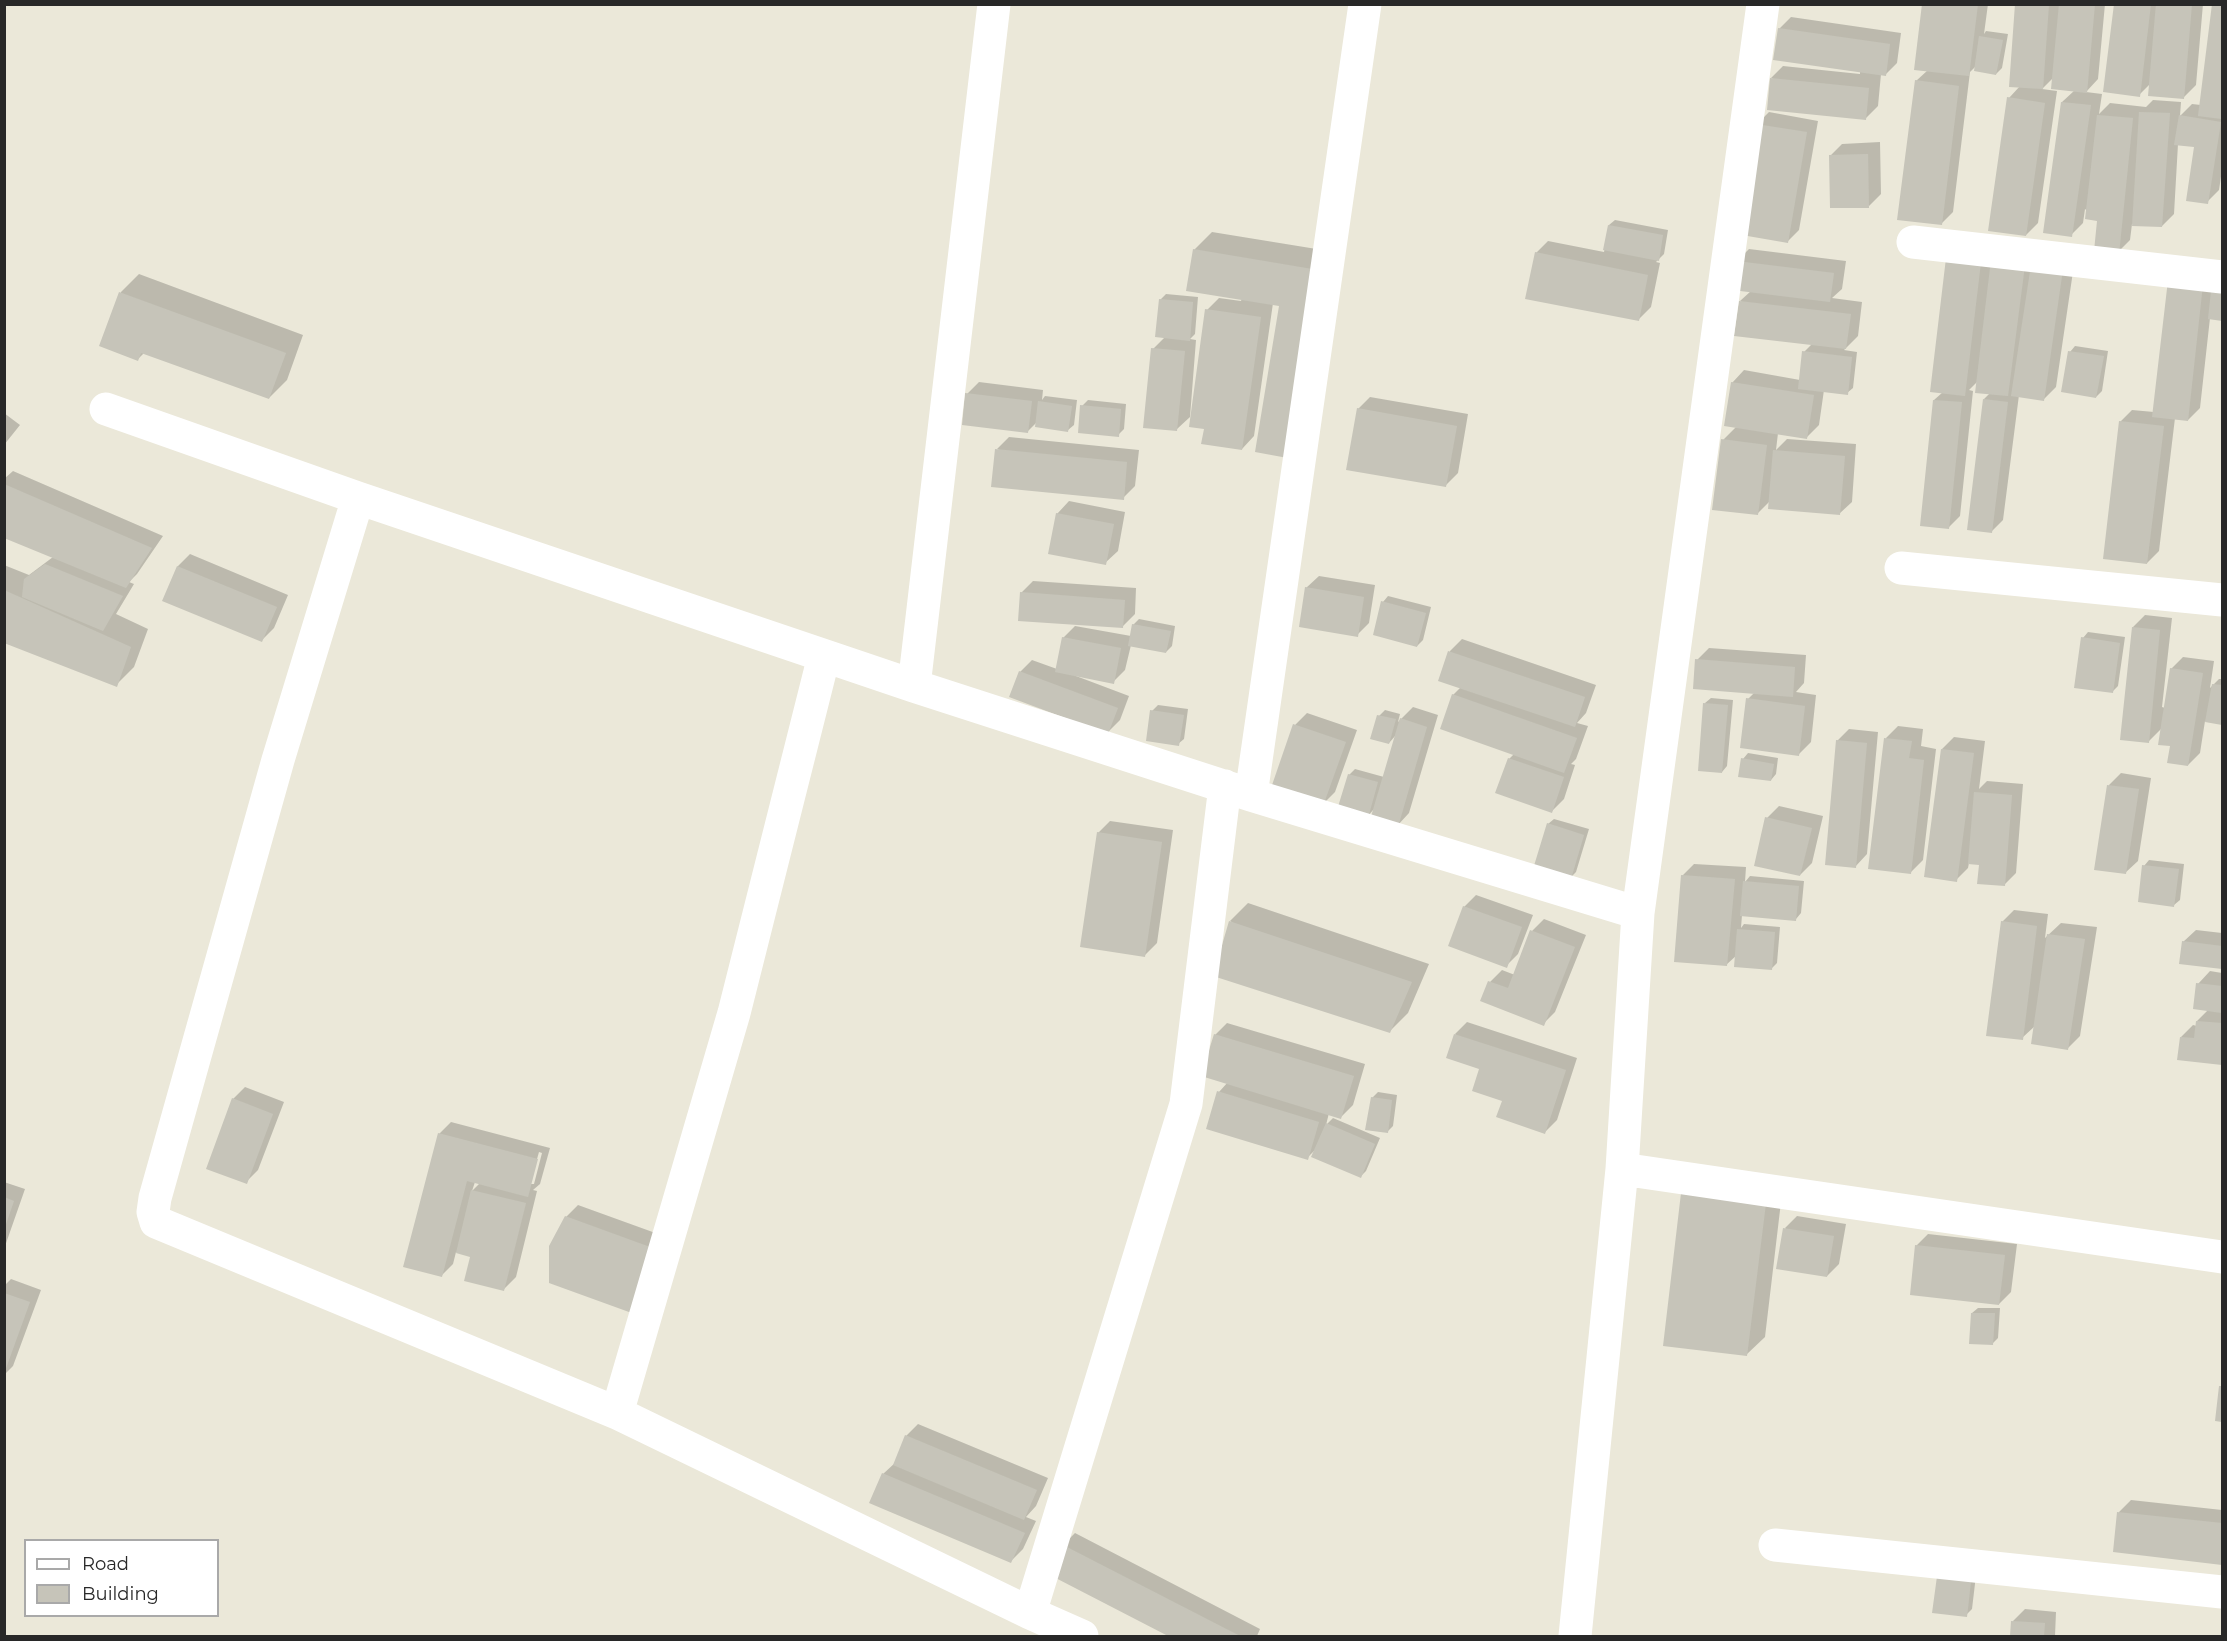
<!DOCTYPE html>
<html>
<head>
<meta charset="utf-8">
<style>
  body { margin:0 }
  #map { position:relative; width:2227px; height:1641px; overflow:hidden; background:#ebe8d9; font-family:Montserrat,sans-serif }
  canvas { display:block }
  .frame { position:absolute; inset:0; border:6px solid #282828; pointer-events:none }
  .legend { position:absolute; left:24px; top:1539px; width:195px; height:78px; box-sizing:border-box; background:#fff; border:2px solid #a9a9a9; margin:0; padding:8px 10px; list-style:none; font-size:18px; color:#282828 }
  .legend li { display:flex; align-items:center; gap:12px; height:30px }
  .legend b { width:30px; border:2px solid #a9a9a9 }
</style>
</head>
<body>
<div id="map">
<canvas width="2227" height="1641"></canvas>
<div class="frame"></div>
<ul class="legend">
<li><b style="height:8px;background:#fff"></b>Road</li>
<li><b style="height:16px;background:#c6c4b9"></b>Building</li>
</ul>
</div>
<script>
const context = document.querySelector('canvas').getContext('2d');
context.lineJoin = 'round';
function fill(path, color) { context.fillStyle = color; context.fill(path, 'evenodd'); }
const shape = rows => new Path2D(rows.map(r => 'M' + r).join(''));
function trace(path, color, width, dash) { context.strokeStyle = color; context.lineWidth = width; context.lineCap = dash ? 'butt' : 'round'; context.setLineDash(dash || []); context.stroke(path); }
const shadow = shape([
  [1923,4,1988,4,1984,34,1986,31,2008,34,2002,68,1996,74,1976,66,1970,72,1953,212,1941,224,1916,81,1928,70],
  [2016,4,2105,4,2098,79,2086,92,2102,94,2099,114,2110,103,2146,107,2153,100,2181,102,2180,116,2192,104,2201,105,2214,4,2222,4,2222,170,2219,190,2207,202,2195,146,2178,144,2174,214,2162,226,2132,224,2130,240,2118,252,2099,220,2085,209,2083,223,2071,235,2062,102,2075,90,2054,77,2042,89,2057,91,2038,223,2026,235,2009,98,2020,86],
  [2115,4,2203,4,2196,85,2184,97,2151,83,2139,95],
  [1791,17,1901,33,1897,63,1885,75,1881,74,1878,106,1866,118,1771,78,1783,66,1860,74,1860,71,1779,29],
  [1769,112,1818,121,1799,230,1787,242,1757,124],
  [1880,142,1881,194,1869,206,1830,156,1842,144],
  [1615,220,1668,230,1664,254,1656,262,1660,263,1651,307,1639,319,1536,253,1548,241,1604,252,1609,225],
  [1212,232,1341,253,1281,305,1273,303,1254,436,1242,449,1205,428,1207,310,1219,298,1241,301,1242,298,1194,250],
  [1749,249,1846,261,1842,289,1832,298,1862,302,1858,336,1844,350,1857,352,1853,388,1847,393,1824,390,1819,425,1807,437,1778,433,1776,450,1787,439,1856,444,1852,502,1839,514,1771,500,1757,514,1723,440,1736,427,1732,383,1744,370,1800,380,1804,352,1812,344,1740,301,1751,291,1737,261],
  [2075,258,2056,387,2044,399,2019,395,2003,520,1991,532,1984,399,1990,393,1978,381,1969,390,1973,391,1960,516,1948,528,1934,400,1943,392,1948,259],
  [2222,273,2222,319,2210,318,2200,408,2188,420,2175,418,2159,551,2147,563,2120,422,2132,410,2154,412,2170,281],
  [139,274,303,335,287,380,269,398,144,353,138,359,101,345,121,292],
  [1166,294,1198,297,1195,334,1190,339,1196,340,1190,417,1177,429,1153,349,1165,337,1160,300],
  [2075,346,2108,351,2102,391,2096,397,2070,352],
  [979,382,1043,390,1042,400,1045,396,1077,400,1074,425,1068,430,1037,422,1027,432,967,394],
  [1370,397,1468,414,1458,473,1446,485,1358,409],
  [1088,400,1126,404,1124,429,1118,435,1082,406],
  [4,413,20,425,4,445],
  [1009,437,1139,450,1135,486,1123,498,997,449],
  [13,471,163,536,137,574,129,582,134,584,116,614,148,629,134,667,116,685,4,641,4,565,29,575,53,557,4,537,4,479],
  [1069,501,1125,512,1118,551,1105,563,1057,514],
  [190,554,288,595,274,628,262,640,164,600,178,566],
  [1319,576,1375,585,1369,623,1357,635,1306,588],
  [1033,581,1136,588,1135,614,1123,626,1021,593],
  [1388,596,1431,607,1423,640,1417,646,1383,602],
  [2145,615,2172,618,2162,707,2165,708,2171,669,2183,657,2214,661,2210,688,2219,679,2222,679,2222,724,2205,721,2200,753,2188,765,2172,745,2162,728,2148,742,2133,627],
  [1139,619,1175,626,1172,646,1166,652,1131,645,1125,670,1113,682,1077,675,1076,676,1129,696,1120,720,1108,732,1020,672,1032,660,1057,669,1063,638,1075,626,1131,636,1133,625],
  [2088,632,2125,637,2118,686,2112,692,2083,638],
  [1462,639,1596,685,1586,713,1577,723,1588,726,1576,759,1571,764,1575,765,1564,799,1552,811,1509,759,1514,754,1453,695,1461,687,1440,680,1450,651],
  [1709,648,1806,655,1804,683,1796,692,1816,695,1811,742,1799,754,1748,699,1755,692,1697,660],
  [1711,698,1733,700,1727,766,1722,772,1705,703],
  [1158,705,1188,709,1184,739,1178,744,1152,711],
  [1413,707,1438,715,1409,813,1397,826,1374,809,1367,817,1349,775,1355,769,1384,777,1396,735,1389,743,1379,716,1385,710,1400,714,1398,722],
  [1307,713,1357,730,1335,792,1323,804,1295,725],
  [1898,726,1923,729,1921,746,1936,749,1923,860,1911,872,1886,738],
  [1849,729,1878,732,1867,854,1855,867,1837,741],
  [1954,737,1985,741,1979,789,1987,781,2023,784,2016,873,2004,885,1981,864,1969,863,1968,868,1956,880,1942,749],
  [1748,753,1778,758,1776,774,1771,780,1743,759],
  [2121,773,2151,778,2138,861,2125,873,2109,785],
  [1779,806,1823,816,1812,863,1800,875,1767,818],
  [1554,819,1589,829,1576,872,1570,878,1548,824],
  [1110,821,1173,830,1157,943,1145,955,1098,833],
  [2149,860,2184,864,2180,900,2174,905,2144,866],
  [1694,864,1746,867,1745,882,1750,876,1804,881,1801,913,1796,919,1742,915,1741,928,1744,924,1780,927,1777,963,1772,968,1737,955,1726,965,1682,876],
  [1476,895,1533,915,1518,954,1506,966,1464,907],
  [1248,903,1429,964,1408,1013,1390,1031,1230,921],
  [2014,910,2048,914,2045,938,2061,923,2097,927,2080,1036,2068,1048,2035,1026,2022,1038,2002,922],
  [1544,919,1586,935,1555,1012,1543,1024,1490,982,1502,970,1515,975,1532,931],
  [2196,930,2222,933,2222,968,2181,963,2183,942],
  [2210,971,2222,973,2222,1063,2179,1059,2181,1037,2193,1025,2197,1026,2197,1021,2208,1010,2198,984],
  [1467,1022,1577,1058,1557,1120,1545,1132,1504,1100,1455,1034],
  [1227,1023,1365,1064,1353,1105,1341,1117,1329,1113,1326,1125,1333,1118,1380,1138,1366,1171,1360,1177,1315,1150,1307,1158,1219,1092,1228,1082,1215,1035],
  [245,1087,284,1102,258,1170,246,1182,233,1099],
  [1378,1092,1397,1095,1393,1126,1387,1132,1372,1098],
  [451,1122,550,1148,540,1184,533,1190,537,1191,516,1277,504,1289,471,1256,456,1252,453,1264,441,1276,439,1134],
  [539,1152,542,1153,534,1184,530,1184],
  [475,1182,480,1183,472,1191],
  [1701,1175,1783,1185,1765,1337,1746,1355],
  [4,1182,25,1189,4,1249],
  [578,1205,672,1239,651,1302,566,1217],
  [1797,1216,1846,1224,1839,1264,1827,1276,1785,1228],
  [1928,1234,2017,1244,2011,1292,1999,1304,1916,1246],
  [11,1279,41,1290,13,1366,4,1375,4,1286],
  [1978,1308,2000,1308,1998,1338,1992,1344,1972,1313],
  [2222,1385,2222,1420,2216,1420,2220,1387],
  [918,1424,1048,1478,1036,1506,1026,1517,1036,1521,1023,1549,1011,1561,883,1474,896,1462,906,1436],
  [2131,1500,2222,1510,2222,1563,2115,1551,2119,1512],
  [1075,1533,1260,1629,1257,1636,1171,1636,1048,1573,1063,1545],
  [1977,1567,1972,1609,1966,1615,1934,1611],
  [2025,1609,2056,1612,2055,1636,2012,1636,2013,1621]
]);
const building = shape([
  [1922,4,1978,4,1969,76,1914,70],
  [2015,4,2049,4,2043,89,2009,87],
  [2059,4,2095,4,2087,93,2051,89],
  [2114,4,2151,4,2140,97,2103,92],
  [2156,4,2192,4,2184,99,2148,96],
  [2212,4,2222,4,2222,119,2198,116],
  [1778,28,1890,44,1886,76,1773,60],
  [1979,36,2003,40,1996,75,1974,71],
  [1770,78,1869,88,1866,120,1767,110],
  [1915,80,1959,86,1942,225,1897,220],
  [2007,97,2045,103,2026,236,1988,231],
  [2061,102,2091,105,2072,237,2043,233],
  [2139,112,2170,113,2162,227,2132,226],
  [2097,115,2133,118,2119,254,2094,251,2097,221,2085,219],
  [2179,115,2221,122,2208,204,2186,201,2194,147,2174,145],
  [1756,124,1807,132,1788,243,1736,234],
  [1868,154,1869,208,1830,208,1829,155],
  [1608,225,1663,235,1659,261,1603,250],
  [1193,249,1324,271,1293,459,1255,452,1279,306,1186,291],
  [1535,252,1648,275,1639,321,1525,299],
  [1946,258,1981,262,1965,396,1930,392],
  [1991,260,2025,265,2008,396,1975,393],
  [1736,261,1834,273,1830,302,1732,290],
  [2031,265,2063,269,2044,401,2011,396],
  [2168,280,2203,284,2188,421,2152,417],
  [2212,282,2222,283,2222,321,2208,319],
  [119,292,286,353,269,399,141,353,138,361,99,346],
  [1159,299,1193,302,1190,341,1155,337],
  [1739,301,1851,314,1846,349,1734,336],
  [1205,309,1261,317,1242,450,1201,444,1204,429,1189,427],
  [1151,348,1185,351,1177,431,1143,428],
  [1802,351,1852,357,1848,395,1798,389],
  [2068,351,2104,356,2096,398,2061,392],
  [1731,382,1814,395,1807,439,1724,426],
  [965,393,1032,401,1028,433,962,425],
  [1983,399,2008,402,1992,533,1967,530],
  [1933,400,1962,402,1949,529,1920,526],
  [1038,401,1072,406,1068,432,1035,427],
  [1080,405,1121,409,1119,437,1078,433],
  [1357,408,1457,426,1446,487,1346,470],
  [2119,421,2164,426,2147,564,2103,559],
  [1721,439,1767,445,1758,515,1712,510],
  [995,449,1127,462,1124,500,991,487],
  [1773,450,1845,456,1840,515,1768,509],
  [4,484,152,548,126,588,4,538],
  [1056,513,1114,524,1106,565,1048,554],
  [45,564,123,596,103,631,22,597,24,579],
  [177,566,277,607,262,642,162,601],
  [1305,587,1364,597,1358,637,1299,627],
  [4,590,131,647,117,687,4,643],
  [1020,592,1125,600,1123,628,1018,621],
  [1381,601,1426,613,1417,647,1373,635],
  [1132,624,1171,631,1166,653,1128,646],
  [2132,627,2160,630,2149,743,2120,740],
  [1062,637,1121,648,1114,684,1055,672],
  [2081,637,2120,643,2113,693,2074,688],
  [1448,651,1585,697,1575,727,1438,681],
  [1695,659,1795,667,1793,697,1693,689],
  [2170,668,2203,673,2188,766,2167,763,2170,746,2158,745],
  [1019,671,1118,708,1108,734,1009,697],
  [2212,684,2222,685,2222,725,2205,722],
  [1452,694,1577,738,1564,773,1440,729],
  [1746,698,1805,706,1799,756,1740,748],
  [1703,703,1728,705,1722,773,1698,771],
  [1150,710,1184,715,1179,746,1146,741],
  [1377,715,1396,719,1389,744,1370,739],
  [1400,718,1427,727,1398,827,1370,820],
  [1293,724,1346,742,1323,806,1271,788],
  [1884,738,1912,741,1909,758,1924,760,1911,874,1868,869],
  [1836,740,1867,743,1856,868,1825,865],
  [1941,749,1974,753,1957,882,1924,877],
  [1508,758,1564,777,1552,813,1495,793],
  [1741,758,1774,764,1771,781,1738,777],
  [1348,774,1378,782,1368,818,1337,810],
  [2107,785,2139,789,2126,874,2094,870],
  [1974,792,2012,795,2005,886,1977,884,1979,865,1968,864],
  [1765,817,1812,828,1800,876,1754,866],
  [1547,823,1584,835,1571,879,1533,869],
  [1097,832,1162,842,1145,957,1080,947],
  [2142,865,2179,869,2174,907,2138,902],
  [1681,875,1735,879,1727,966,1674,962],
  [1743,881,1799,886,1796,921,1740,916],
  [1463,906,1522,927,1507,968,1448,946],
  [1229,921,1412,982,1390,1033,1213,976],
  [2001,921,2037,926,2023,1040,1986,1036],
  [1737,929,1775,932,1772,970,1734,967],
  [1530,930,1575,947,1544,1026,1480,1001,1488,981,1508,988],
  [2047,934,2085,939,2068,1050,2031,1044],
  [2182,941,2222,946,2222,969,2179,964],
  [2196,983,2222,986,2222,1013,2193,1009],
  [2196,1021,2222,1023,2222,1065,2177,1060,2180,1037,2194,1038],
  [1214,1034,1354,1076,1341,1119,1201,1076],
  [1454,1034,1566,1070,1545,1134,1496,1117,1502,1101,1472,1091,1479,1069,1446,1058],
  [1217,1091,1319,1122,1308,1160,1206,1129],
  [1371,1097,1392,1100,1388,1133,1365,1130],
  [232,1098,273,1114,247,1184,206,1169],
  [1326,1123,1375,1144,1361,1178,1311,1157],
  [438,1133,538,1159,528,1197,467,1181,442,1277,403,1267],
  [471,1190,526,1203,504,1291,464,1281,470,1257,456,1253],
  [1681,1193,1766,1203,1747,1356,1663,1346],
  [4,1197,14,1201,5,1227,4,1227],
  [565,1216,661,1251,640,1316,549,1283,549,1246],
  [1783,1228,1834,1236,1827,1277,1776,1269],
  [1915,1245,2005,1255,1999,1305,1910,1295],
  [4,1293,30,1302,5,1371,4,1371],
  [1971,1313,1995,1313,1993,1345,1969,1344],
  [2219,1386,2222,1386,2222,1422,2215,1421],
  [905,1435,1037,1490,1024,1520,893,1465],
  [882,1473,1025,1533,1011,1563,869,1503],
  [2117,1512,2222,1523,2222,1565,2113,1552],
  [1061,1544,1240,1636,1168,1636,1046,1573],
  [1938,1569,1972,1572,1967,1617,1932,1613],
  [2011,1621,2045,1623,2044,1636,2010,1636]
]);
const minor = shape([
  [1913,242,2222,277],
  [106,409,358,498,914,686,1251,795,1638,913],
  [358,498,278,760,155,1198,153,1212,156,1222,617,1413,1030,1613,1082,1636],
  [1901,568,2222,600],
  [914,686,994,4],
  [1251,795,1365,4],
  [1622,1169,2222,1257],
  [617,1413,734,1013,824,656],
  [1775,1545,2222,1592],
  [1030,1613,1186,1104,1225,786],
  [1575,1636,1622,1169,1638,913,1763,4]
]);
fill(shadow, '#0003');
fill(building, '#c6c4b9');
trace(minor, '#fff', 33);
</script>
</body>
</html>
